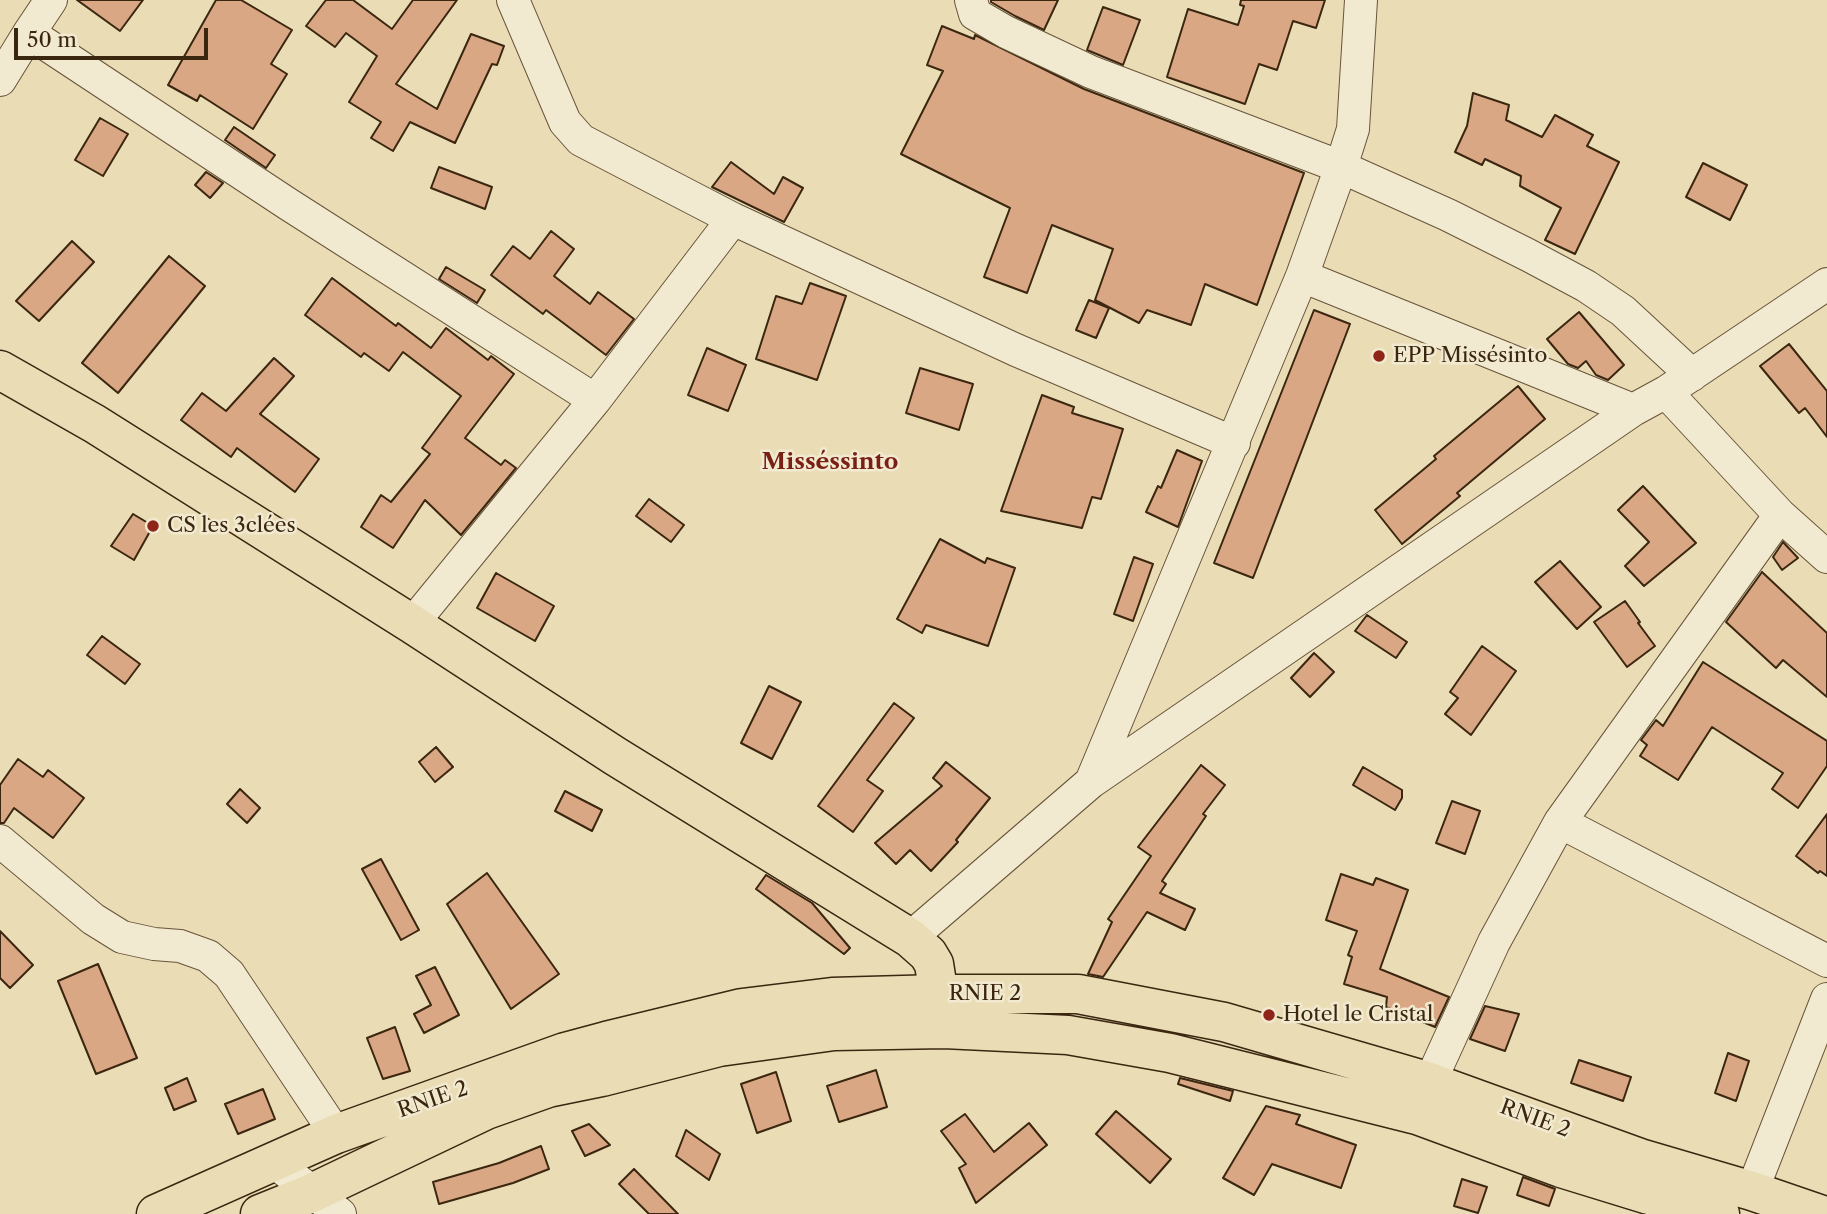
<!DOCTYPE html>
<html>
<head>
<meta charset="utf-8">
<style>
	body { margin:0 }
	#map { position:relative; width:1827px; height:1214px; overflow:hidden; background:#eaddb6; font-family:"Libre Caslon Text",serif }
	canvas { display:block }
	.scale { position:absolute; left:14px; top:28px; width:194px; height:32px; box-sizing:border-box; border:4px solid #3b260f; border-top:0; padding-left:9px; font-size:21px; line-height:24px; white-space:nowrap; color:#3b260f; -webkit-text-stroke:5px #f1e9d0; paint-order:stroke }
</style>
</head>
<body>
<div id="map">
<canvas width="1827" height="1214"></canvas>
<div class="scale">50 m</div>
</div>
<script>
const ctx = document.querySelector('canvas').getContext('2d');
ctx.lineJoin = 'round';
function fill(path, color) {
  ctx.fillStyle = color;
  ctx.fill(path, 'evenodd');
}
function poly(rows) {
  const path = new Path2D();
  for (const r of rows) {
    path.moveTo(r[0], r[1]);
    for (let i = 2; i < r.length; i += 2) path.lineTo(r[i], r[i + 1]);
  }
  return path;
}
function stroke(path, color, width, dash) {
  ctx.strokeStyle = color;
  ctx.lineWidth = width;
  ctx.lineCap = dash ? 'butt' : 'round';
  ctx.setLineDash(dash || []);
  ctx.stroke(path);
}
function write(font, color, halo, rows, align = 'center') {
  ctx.font = font + ' "Libre Caslon Text",serif';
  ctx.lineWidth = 5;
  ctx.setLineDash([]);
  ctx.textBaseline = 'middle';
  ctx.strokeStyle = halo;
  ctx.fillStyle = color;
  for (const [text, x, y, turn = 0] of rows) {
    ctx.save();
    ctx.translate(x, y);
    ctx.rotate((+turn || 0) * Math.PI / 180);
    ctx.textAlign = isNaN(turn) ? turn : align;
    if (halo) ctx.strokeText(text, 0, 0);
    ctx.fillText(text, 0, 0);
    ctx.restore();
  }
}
const building = poly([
	[77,0,143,0,120,31,77,0],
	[216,0,241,0,292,30,271,64,287,74,253,129,200,95,197,101,168,85,216,0],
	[326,0,353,0,392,29,413,0,457,0,396,84,437,109,471,34,504,46,497,65,492,64,455,143,410,122,393,151,371,138,381,122,349,102,377,56,346,33,335,47,306,26,326,0],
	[991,0,1058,0,1044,30,1015,16,991,2,991,0],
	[1241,0,1325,0,1316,28,1293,21,1277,70,1259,64,1245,104,1167,77,1188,9,1238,25,1244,6,1240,5,1241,0],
	[1103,7,1140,20,1123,65,1087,50,1103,7],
	[942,26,974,39,975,35,1084,89,1304,173,1257,305,1205,284,1191,325,1147,310,1139,323,1095,300,1113,249,1052,225,1027,293,984,277,1010,208,901,154,943,71,927,65,942,26],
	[1473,93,1509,105,1506,120,1542,137,1555,115,1593,135,1587,146,1619,162,1575,254,1545,240,1561,208,1520,186,1521,176,1485,159,1482,165,1455,152,1467,126,1473,93],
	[100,118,128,134,103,176,75,160,100,118],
	[234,127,275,155,266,168,225,140,234,127],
	[731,162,774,194,783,177,803,188,784,222,712,187,731,162],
	[1703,163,1747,185,1730,220,1686,197,1703,163],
	[439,167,492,187,485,209,431,188,439,167],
	[206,172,223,183,210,198,195,185,206,172],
	[551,231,574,249,554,276,590,304,598,292,634,319,606,355,546,310,543,314,491,275,513,246,530,259,551,231],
	[72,241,94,262,39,321,16,301,72,241],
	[169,256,205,286,118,393,82,363,169,256],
	[446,267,485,290,477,303,439,279,446,267],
	[332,278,396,326,398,323,431,348,446,328,488,360,491,356,514,374,465,438,501,465,505,460,516,468,461,535,425,500,393,548,361,527,381,495,391,502,430,454,422,448,461,396,403,352,389,371,364,353,361,357,305,315,332,278],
	[810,283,846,296,817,380,756,359,776,296,802,304,810,283],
	[1089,300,1109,308,1096,338,1076,330,1089,300],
	[1314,310,1350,324,1253,578,1214,563,1314,310],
	[1579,312,1624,365,1608,380,1596,375,1586,361,1578,368,1568,364,1547,339,1579,312],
	[1789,344,1827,391,1827,437,1805,408,1799,413,1760,366,1789,344],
	[707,348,746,365,728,411,688,395,707,348],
	[274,358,294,376,260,414,319,459,295,492,237,448,231,457,181,420,202,393,226,411,274,358],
	[920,368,973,384,959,430,906,413,920,368],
	[1518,386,1545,419,1457,493,1460,496,1402,544,1375,510,1436,459,1434,456,1518,386],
	[1042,395,1074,407,1072,413,1123,429,1101,499,1092,497,1082,528,1001,511,1042,395],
	[1177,450,1202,461,1178,527,1146,512,1158,486,1161,488,1177,450],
	[1643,486,1696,543,1644,586,1625,566,1649,542,1618,510,1643,486],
	[649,499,684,525,671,542,636,516,649,499],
	[133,514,153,526,134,560,111,546,133,514],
	[940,539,985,563,987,558,1015,568,988,646,926,625,922,633,897,619,940,539],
	[1783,542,1798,558,1782,570,1773,557,1783,542],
	[1134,557,1153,564,1133,621,1114,614,1134,557],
	[1560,561,1601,607,1577,629,1535,582,1560,561],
	[1762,572,1827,633,1827,697,1783,660,1776,668,1726,622,1762,572],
	[496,573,554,606,535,641,477,608,496,573],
	[1625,601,1640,622,1638,623,1655,646,1627,667,1594,622,1625,601],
	[1367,615,1407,642,1396,658,1355,631,1367,615],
	[102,636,140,664,125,684,87,655,102,636],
	[1482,646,1516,671,1471,735,1445,714,1458,698,1450,692,1482,646],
	[1314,653,1334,672,1310,697,1291,678,1314,653],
	[1703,662,1827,741,1827,766,1798,808,1772,789,1783,773,1712,727,1678,780,1640,756,1647,745,1641,740,1656,720,1663,726,1703,662],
	[769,686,801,702,772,759,741,743,769,686],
	[894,703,914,718,867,780,883,791,853,832,818,806,894,703],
	[436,747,453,767,435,782,419,762,436,747],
	[18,759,43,777,48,770,84,798,53,838,14,808,4,823,0,823,0,785,18,759],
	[946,762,990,798,956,840,958,842,931,871,910,850,896,864,875,843,942,786,933,778,946,762],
	[1201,765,1225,785,1203,814,1206,816,1162,881,1166,884,1160,893,1195,909,1185,930,1147,912,1103,977,1088,974,1112,922,1108,919,1151,856,1138,847,1201,765],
	[1363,767,1402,790,1402,798,1395,810,1353,785,1363,767],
	[240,789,260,808,247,823,227,804,240,789],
	[565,791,602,810,592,831,555,811,565,791],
	[1452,801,1480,811,1465,854,1436,843,1452,801],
	[1827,814,1827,876,1820,871,1818,873,1796,856,1827,814],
	[381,859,419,930,401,940,362,869,381,859],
	[487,873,559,974,511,1009,447,904,487,873],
	[1341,874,1373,885,1376,878,1408,890,1380,969,1449,997,1435,1027,1386,1007,1387,997,1344,984,1352,957,1348,955,1357,931,1326,920,1341,874],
	[766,875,812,903,850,948,844,954,756,889,766,875],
	[0,931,33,965,10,988,0,978,0,931],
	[98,964,137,1058,96,1074,58,981,98,964],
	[435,967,459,1015,424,1033,414,1014,431,1005,416,976,435,967],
	[1485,1006,1519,1014,1505,1051,1470,1039,1485,1006],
	[395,1027,410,1071,383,1079,367,1038,395,1027],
	[1728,1053,1749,1061,1736,1101,1715,1093,1728,1053],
	[1579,1060,1631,1077,1623,1101,1571,1083,1579,1060],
	[876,1070,887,1107,839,1122,827,1086,876,1070],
	[776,1072,791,1121,757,1133,741,1084,776,1072],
	[187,1078,196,1101,174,1110,165,1088,187,1078],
	[1180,1078,1233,1091,1230,1101,1178,1084,1180,1078],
	[263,1089,275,1119,238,1134,225,1104,263,1089],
	[1266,1106,1300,1115,1296,1124,1356,1145,1341,1188,1272,1164,1254,1195,1223,1178,1266,1106],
	[1116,1111,1171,1159,1150,1183,1096,1134,1116,1111],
	[965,1114,994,1152,1029,1123,1047,1145,976,1203,959,1168,966,1164,941,1131,965,1114],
	[589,1124,610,1145,585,1156,572,1131,589,1124],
	[686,1130,720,1154,709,1180,676,1156,686,1130],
	[541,1146,549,1169,513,1183,439,1204,433,1182,499,1163,541,1146],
	[634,1169,678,1214,649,1214,619,1184,634,1169],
	[1523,1177,1555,1189,1549,1206,1517,1195,1523,1177],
	[1462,1179,1487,1187,1478,1213,1454,1206,1462,1179]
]);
fill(building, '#d9a784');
stroke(building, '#3b260f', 2);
const minor = poly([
	[513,0,565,122,581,140,733,219],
	[971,0,975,14,1006,32,1091,72,1341,167,1448,215,1528,255,1586,286,1623,311,1692,375],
	[29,33,51,0],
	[0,80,29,33,288,204,595,400],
	[1302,276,1633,410],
	[1780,515,1827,557],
	[412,624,595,400,733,219,1016,350,1234,443],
	[1091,782,1633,410,1666,392,1827,284],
	[1560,822,1827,961],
	[0,841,93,919,122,937,154,944,180,946,208,956,229,974,336,1134],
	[910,938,1091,782,1302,276,1341,167,1353,129,1361,0],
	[1430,1082,1494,942,1560,822,1780,515,1666,392],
	[273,1161,340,1214],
	[1752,1191,1827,999]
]);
const major = poly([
	[0,370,95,424,412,624,615,756,910,938,928,954,934,964,944,1027]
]);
const highway = poly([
	[156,1214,336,1134,565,1052,606,1041,742,1008,832,997,939,994,1078,994,1224,1022,1430,1082,1643,1159,1752,1191,1819,1214],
	[260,1214,312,1193,486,1110,548,1088,602,1077,719,1047,834,1031,944,1029,1068,1035,1170,1053,1417,1115,1561,1168,1649,1195,1720,1214]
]);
stroke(minor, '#675439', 34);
stroke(major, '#3b260f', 41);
stroke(highway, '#3b260f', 41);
stroke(minor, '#f1e9d0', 32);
stroke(major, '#eaddb6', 38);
stroke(highway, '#eaddb6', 38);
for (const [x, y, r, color] of [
	[1379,356,7,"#8f2418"],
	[153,526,7,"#8f2418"],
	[1269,1015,7,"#8f2418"]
]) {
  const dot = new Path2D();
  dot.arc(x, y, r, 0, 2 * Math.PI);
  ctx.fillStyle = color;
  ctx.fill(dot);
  stroke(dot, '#f1e9d0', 2.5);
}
write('21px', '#3b260f', '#f1e9d0', [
	["EPP Missésinto",1393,356],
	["CS les 3clées",167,526],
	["Hotel le Cristal",1283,1015]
], 'left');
write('21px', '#3b260f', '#f1e9d0', [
	["RNIE 2",985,994],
	["RNIE 2",433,1100,-19],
	["RNIE 2",1535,1119,20]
]);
write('bold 23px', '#7a1f14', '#f1e9d0', [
	["Misséssinto",830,462]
]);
</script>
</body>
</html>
